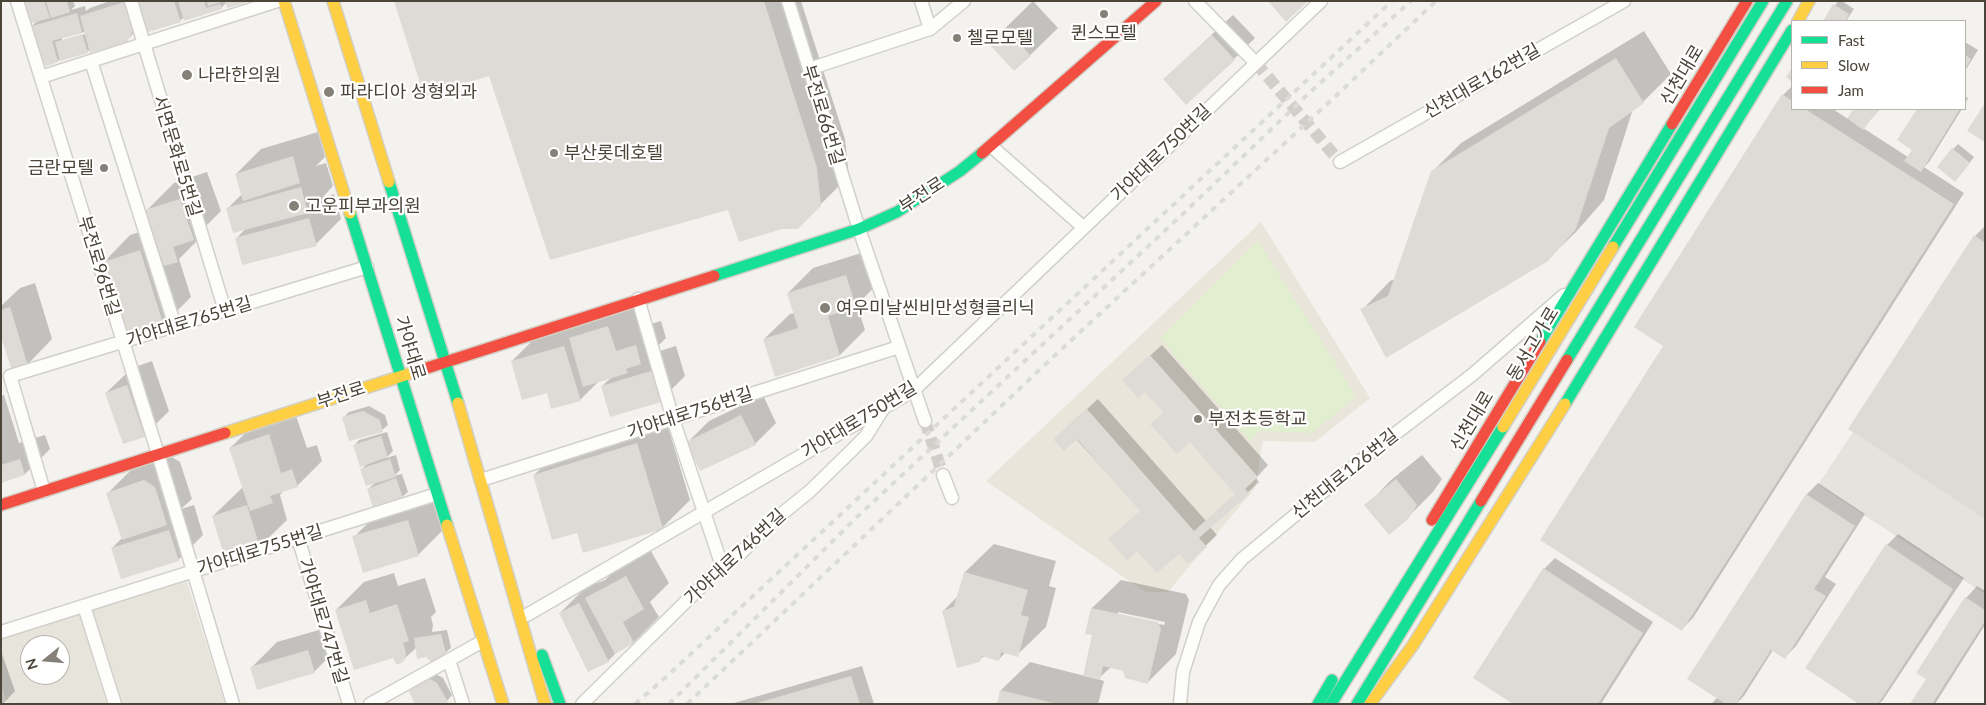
<!DOCTYPE html>
<html>
<head>
<meta charset="utf-8">
<style>
	body { margin:0 }
	#map { position:relative; width:1986px; height:705px; overflow:hidden; background:#f4f2ee; font-family:Lato,sans-serif }
	canvas { display:block }
	.frame { position:absolute; inset:0; border:2px solid #4b4439; pointer-events:none }
	.legend { position:absolute; left:1791px; top:20px; width:175px; height:90px; box-sizing:border-box; background:#fff; border:1px solid #b7b4b0; margin:0; padding:6px 9px; list-style:none; font-size:15px; color:#4b4439 }
	.legend li { display:flex; align-items:center; gap:10px; height:25px }
	.legend b { width:25px; border:1px solid #b7b4b0 }
	.north { position:absolute; left:20px; top:635px; width:50px; height:50px; box-sizing:border-box; background:#fff; border:1px solid #b7b4b0; border-radius:50%; rotate:253deg; font-size:14px; font-weight:700; line-height:20px; text-align:center; color:#4b4439 }
	.north::after { content:''; display:block; margin:auto; width:18px; height:22px; background:#868178; clip-path:polygon(50% 0,100% 100%,50% 72%,0 100%) }
</style>
</head>
<body>
<div id="map">
<canvas width="1986" height="705"></canvas>
<div class="frame"></div>
<ul class="legend">
<li><b style="height:6px;background:#16e098"></b>Fast</li>
<li><b style="height:6px;background:#ffcf43"></b>Slow</li>
<li><b style="height:6px;background:#f24e42"></b>Jam</li>
</ul>
<div class="north">N</div>
</div>
<script>
const ctx = document.querySelector('canvas').getContext('2d');
ctx.lineJoin = 'round';
function fill(path, color) {
  ctx.fillStyle = color;
  ctx.fill(path, 'evenodd');
}
function poly(rows) {
  const path = new Path2D();
  for (const r of rows) {
    path.moveTo(r[0], r[1]);
    for (let i = 2; i < r.length; i += 2) path.lineTo(r[i], r[i + 1]);
  }
  return path;
}
function stroke(path, color, width, dash) {
  ctx.strokeStyle = color;
  ctx.lineWidth = width;
  ctx.lineCap = dash ? 'butt' : 'round';
  ctx.setLineDash(dash || []);
  ctx.stroke(path);
}
function write(font, color, halo, rows, align = 'center') {
  ctx.font = font + ' Lato,"Noto Sans KR",sans-serif';
  ctx.lineWidth = 4.5;
  ctx.setLineDash([]);
  ctx.textBaseline = 'middle';
  ctx.strokeStyle = halo;
  ctx.fillStyle = color;
  for (const [text, x, y, turn = 0] of rows) {
    ctx.save();
    ctx.translate(x, y);
    ctx.rotate((+turn || 0) * Math.PI / 180);
    ctx.textAlign = isNaN(turn) ? turn : align;
    if (halo) ctx.strokeText(text, 0, 0);
    ctx.fillText(text, 0, 0);
    ctx.restore();
  }
}
fill(poly([
	[186,579,225,704,123,704,92,609],
	[79,614,107,704,7,704,1,685,1,639],
	[30,645,60,645,60,675,30,675]
]), '#e7e4dc');
fill(poly([
	[1853,432,1985,518,1985,594,1818,485]
]), '#e6e2de');
fill(poly([
	[1261,222,1370,398,1315,442,1263,441,1255,488,1168,592,1145,592,986,481]
]), '#eae5da');
fill(poly([
	[1258,241,1356,396,1312,433,1260,431,1250,441,1160,338]
]), '#e1eecf');
fill(poly([
	[23,1,73,1,75,6,71,10,85,6,86,11,90,8,110,1,245,1,227,2,221,8,184,17,180,21,135,32,126,41,91,49,87,52,61,58,58,61,30,28,37,21],
	[88,31,89,33,62,41,62,38],
	[396,1,801,1,845,139,849,176,797,228,729,208,490,75],
	[1033,1,1058,28,1015,70,990,43],
	[1838,1,1842,1,1854,9,1846,21,1824,21],
	[1233,15,1255,38,1234,59,1164,79],
	[1644,31,1671,74,1643,102,1633,109,1604,200,1576,232,1547,260,1362,310,1390,281,1395,279,1432,172,1461,143],
	[1965,42,1978,50,1965,71],
	[1792,86,1792,109,1833,109,1848,119,1856,109,1880,109,1863,128,1908,157,1914,149,1899,140,1919,109,1962,109,1929,162,1924,167,1964,193,1693,618,1682,629,1665,346,1783,95],
	[1965,96,1968,98,1965,104],
	[318,132,325,157,316,166,326,163,333,186,322,198,334,194,341,219,316,244,236,239,246,228,228,208,242,194,236,174,261,149],
	[1958,144,1974,157,1960,175,1953,149],
	[207,172,221,211,203,229,205,233,179,259,191,297,164,324,103,263,130,235,152,228,146,211,174,183],
	[1985,226,1985,517,1975,236],
	[871,250,880,281,857,305,865,330,840,355,776,375,764,339,790,314,794,313,788,293,813,268],
	[35,283,52,339,27,365,1,333,1,306,20,288],
	[633,301,641,327,661,321,666,338,650,354,676,346,685,376,660,401,602,386,612,377,599,381,580,400,547,392,512,361,533,340],
	[1162,345,1268,465,1256,478,1259,482,1210,527,1217,535,1188,562,1066,428,1098,399,1206,521,1237,493,1190,441,1152,424,1165,412,1135,369],
	[152,361,169,411,144,436,106,393,132,368],
	[4,395,19,443,45,435,50,449,25,474,1,482,1,396],
	[763,395,776,423,755,444,688,442,709,421],
	[369,406,385,415,388,425,382,430,344,417,349,412],
	[294,410,307,448,317,445,322,461,297,486,284,490,280,495,287,520,259,547,213,516,243,487,230,448,256,423],
	[665,417,690,500,662,528,577,531,534,475,562,448],
	[387,432,393,451,386,458,396,455,400,470,394,476,402,474,408,492,402,497,368,489,376,482,362,469,368,462,354,446,359,440],
	[1422,455,1442,479,1433,492,1407,518,1366,506,1391,480],
	[170,456,180,462,192,499,181,509,194,505,203,535,178,560,112,548,122,538,108,493,133,468],
	[1818,483,1865,514,1825,577,1836,584,1796,646,1785,657,1773,650,1744,696,1736,704,1711,704,1718,697,1689,678,1807,494],
	[433,495,443,530,418,555,354,537,379,512],
	[1898,534,1964,578,1883,700,1879,704,1861,704,1887,545],
	[994,544,1056,561,1049,586,1056,588,1046,627,1017,655,1006,652,999,659,985,655,979,661,943,611,959,595,965,572],
	[651,551,669,583,650,602,659,617,634,642,619,650,608,661,589,670,560,613,585,588,605,580,611,574],
	[1555,558,1653,622,1601,704,1515,704,1544,569],
	[394,573,398,586,425,578,436,612,431,617,433,625,432,632,447,630,451,648,445,653,417,647,404,659,393,657,336,610,364,582],
	[1121,580,1186,594,1189,600,1176,654,1148,682,1124,670,1111,667,1098,679,1104,681,1098,704,998,704,1001,690,1030,662,1085,676,1094,634,1092,608],
	[1118,612,1165,622,1164,625,1118,615],
	[1977,586,1985,591,1985,625,1935,704,1912,704,1928,679,1918,673,1966,598],
	[333,626,339,647,314,672,252,667,277,642],
	[1,651,15,691,3,704,1,704],
	[862,666,874,704,733,704,734,703],
	[434,673,443,678,452,695,447,701,410,691]
]), '#0003');
fill(poly([
	[22,1,44,1,50,18,29,24],
	[46,1,67,1,70,12,51,18],
	[135,1,174,1,181,22,145,33],
	[178,1,204,1,206,8,220,4,222,9,184,21],
	[207,1,221,1,221,2,208,6],
	[225,1,248,1,248,2,227,8],
	[394,1,764,1,817,168,821,206,798,229,782,229,739,242,728,210,550,260,489,76,424,96],
	[1268,1,1308,1,1286,22],
	[124,2,133,31,127,42,90,53,80,16],
	[1833,4,1849,14,1845,21,1823,21],
	[77,13,82,32,52,41,58,62,47,66,39,61,29,27],
	[1005,27,1031,56,1014,71,988,43],
	[82,34,88,53,60,61,55,42],
	[1212,35,1235,60,1186,105,1163,79],
	[1965,55,1971,59,1965,69],
	[1616,58,1644,103,1609,128,1576,229,1548,261,1386,358,1360,309,1388,296,1431,171],
	[1792,68,1792,82,1786,77],
	[1782,94,1792,101,1792,109,1805,109,1954,204,1682,631,1540,540,1663,346,1634,327],
	[1985,103,1985,142,1967,131],
	[1854,109,1879,109,1863,130,1847,118],
	[1917,109,1960,109,1921,172,1904,161,1912,150,1897,140],
	[1952,148,1970,163,1955,182,1937,167],
	[293,156,300,183,243,201,235,174],
	[301,187,308,213,233,233,226,208],
	[180,199,194,240,173,247,178,262,164,266,145,210],
	[309,218,317,246,242,265,235,238],
	[1974,235,1985,243,1985,519,1848,429],
	[140,250,164,326,134,335,122,327,101,263],
	[846,275,856,307,828,316,840,356,775,377,763,339,798,328,787,293],
	[10,307,28,366,12,371,1,337,1,310],
	[608,326,616,351,636,345,641,364,626,369,628,373,583,387,569,338],
	[564,346,581,401,551,409,547,393,522,400,511,361],
	[1150,355,1258,477,1245,489,1249,494,1199,538,1207,547,1188,564,1179,554,1157,573,1137,551,1127,560,1108,539,1140,511,1077,439,1064,451,1053,439,1087,409,1194,531,1235,494,1190,442,1177,454,1150,424,1164,413,1145,392,1138,398,1122,380],
	[651,371,661,402,610,417,601,386],
	[127,385,145,437,123,444,105,393],
	[363,411,380,420,383,432,349,441,342,417],
	[741,415,756,445,700,471,686,442],
	[269,434,281,473,292,469,298,487,270,496,273,503,250,511,229,448],
	[381,436,388,457,360,467,353,445],
	[637,443,663,529,583,553,577,533,552,540,533,475],
	[20,459,25,475,1,483,1,465],
	[390,459,396,477,366,486,360,469],
	[396,478,403,498,373,508,367,489],
	[1396,479,1417,505,1408,519,1389,535,1364,505],
	[144,480,155,487,167,525,122,540,106,493],
	[1806,494,1855,526,1814,589,1826,596,1785,659,1771,650,1736,704,1726,704,1687,679],
	[247,505,260,548,225,559,212,516],
	[408,520,419,556,363,573,352,536],
	[169,530,179,561,121,579,111,548],
	[1886,544,1953,589,1878,704,1859,704,1805,668],
	[1543,568,1643,633,1598,704,1513,704,1473,678],
	[964,572,1028,590,1021,615,1029,617,1018,657,1001,652,999,661,982,656,980,662,957,668,942,611,954,607],
	[626,576,644,609,623,622,634,643,615,654,585,598],
	[1965,597,1985,610,1985,621,1932,704,1910,704,1926,679,1916,673],
	[366,600,370,613,397,604,409,641,403,643,406,653,405,660,400,664,396,664,393,658,354,670,335,610],
	[579,603,609,662,588,672,559,613],
	[1091,608,1158,622,1161,629,1148,684,1125,678,1123,671,1103,666,1100,680,1083,676,1092,635,1085,634],
	[441,634,446,654,434,665,426,657,417,659,414,638],
	[308,650,315,673,257,690,250,667],
	[851,676,860,704,757,704,757,703],
	[428,678,437,683,448,702,444,704,415,704,408,690],
	[1000,690,1053,703,1053,704,997,704]
]), '#dedbd6');
stroke(poly([
	[1256,63,1340,162],
	[925,421,943,475]
]), '#d2cfca', 12, [12, 6]);
const street = poly([
	[17,1,158,454,233,704],
	[131,1,225,311],
	[788,1,859,229,925,421],
	[921,1,930,29],
	[1195,1,1256,63],
	[91,61,175,326],
	[809,69,930,29,964,1],
	[41,77,277,1],
	[991,146,1083,227],
	[1340,162,1624,1],
	[638,299,673,419,722,566],
	[943,475,952,498],
	[481,480,899,347],
	[44,491,10,376,367,267],
	[298,538,349,704],
	[84,606,115,704],
	[527,615,914,390,1321,1],
	[1,632,437,494],
	[449,660,463,704],
	[370,704,483,641],
	[582,704,722,566,741,553,767,526,810,491,851,451,866,436,883,409],
	[1180,704,1183,672,1199,622,1219,585,1242,559,1370,453,1472,375,1564,295]
]);
const fast = poly([
	[389,182,458,403],
	[350,213,447,525],
	[1613,247,1763,1],
	[714,276,859,229,897,212,960,171,982,153],
	[1540,342,1672,124],
	[1567,360,1787,1],
	[1565,404,1792,30],
	[542,655,560,704],
	[1318,704,1332,680],
	[1331,704,1503,427],
	[1357,704,1481,501]
]);
const slow = poly([
	[284,1,350,213],
	[333,1,389,182],
	[1798,21,1809,1],
	[458,403,545,704],
	[1503,427,1613,247],
	[225,433,427,368],
	[447,525,503,704],
	[1370,704,1413,645,1565,404]
]);
const jam = poly([
	[1672,124,1747,1],
	[982,153,1156,1],
	[427,368,714,276],
	[1481,501,1567,360],
	[1,505,225,433],
	[1432,520,1540,342]
]);
stroke(street, '#d2d0cb', 15);
stroke(fast, '#d3cfc5', 14);
stroke(slow, '#d3cfc5', 14);
stroke(jam, '#d3cfc5', 14);
stroke(street, '#fdfdfc', 12);
stroke(fast, '#16e098', 11);
stroke(slow, '#ffcf43', 11);
stroke(jam, '#f24e42', 11);
stroke(poly([
	[635,704,666,677,1392,1],
	[669,704,857,517,1185,212,1306,96,1411,1],
	[687,704,1052,358,1339,93,1436,1]
]), '#dbdbda', 4, [6, 6]);
for (const [x, y, r, color] of [
	[1104,14,5,"#868178"],
	[957,38,5,"#868178"],
	[187,75,6,"#868178"],
	[329,92,6,"#868178"],
	[554,153,5,"#868178"],
	[104,168,5,"#868178"],
	[294,206,6,"#868178"],
	[825,308,6,"#868178"],
	[1198,419,5,"#868178"]
]) {
  const dot = new Path2D();
  dot.arc(x, y, r, 0, 2 * Math.PI);
  ctx.fillStyle = color;
  ctx.fill(dot);
  stroke(dot, '#fff', 2);
}
write('18px', '#4b4439', '#fff', [
	["퀸스모텔",1104,33,"center"],
	["첼로모텔",967,38],
	["나라한의원",198,75],
	["파라디아 성형외과",340,92],
	["부산롯데호텔",564,153],
	["금란모텔",94,168,"right"],
	["고운피부과의원",305,206],
	["여우미날씬비만성형클리닉",836,308],
	["부전초등학교",1208,419]
], 'left');
write('18px', '#4b4439', '#fff', [
	["신천대로",1682,75,-59],
	["신천대로162번길",1482,81,-30],
	["부전로66번길",823,115,73],
	["가야대로750번길",1161,153,-44],
	["서면문화로5번길",177,156,73],
	["부전로",922,195,-33],
	["부전로96번길",99,266,73],
	["가야대로765번길",189,322,-17],
	["동서고가로",1533,344,-59],
	["가야대로",410,348,73],
	["부전로",341,395,-18],
	["가야대로756번길",690,413,-18],
	["가야대로750번길",859,420,-31],
	["신천대로",1472,421,-59],
	["신천대로126번길",1345,474,-39],
	["가야대로755번길",260,550,-17],
	["가야대로746번길",735,557,-43],
	["가야대로747번길",323,621,73]
]);
</script>
</body>
</html>
